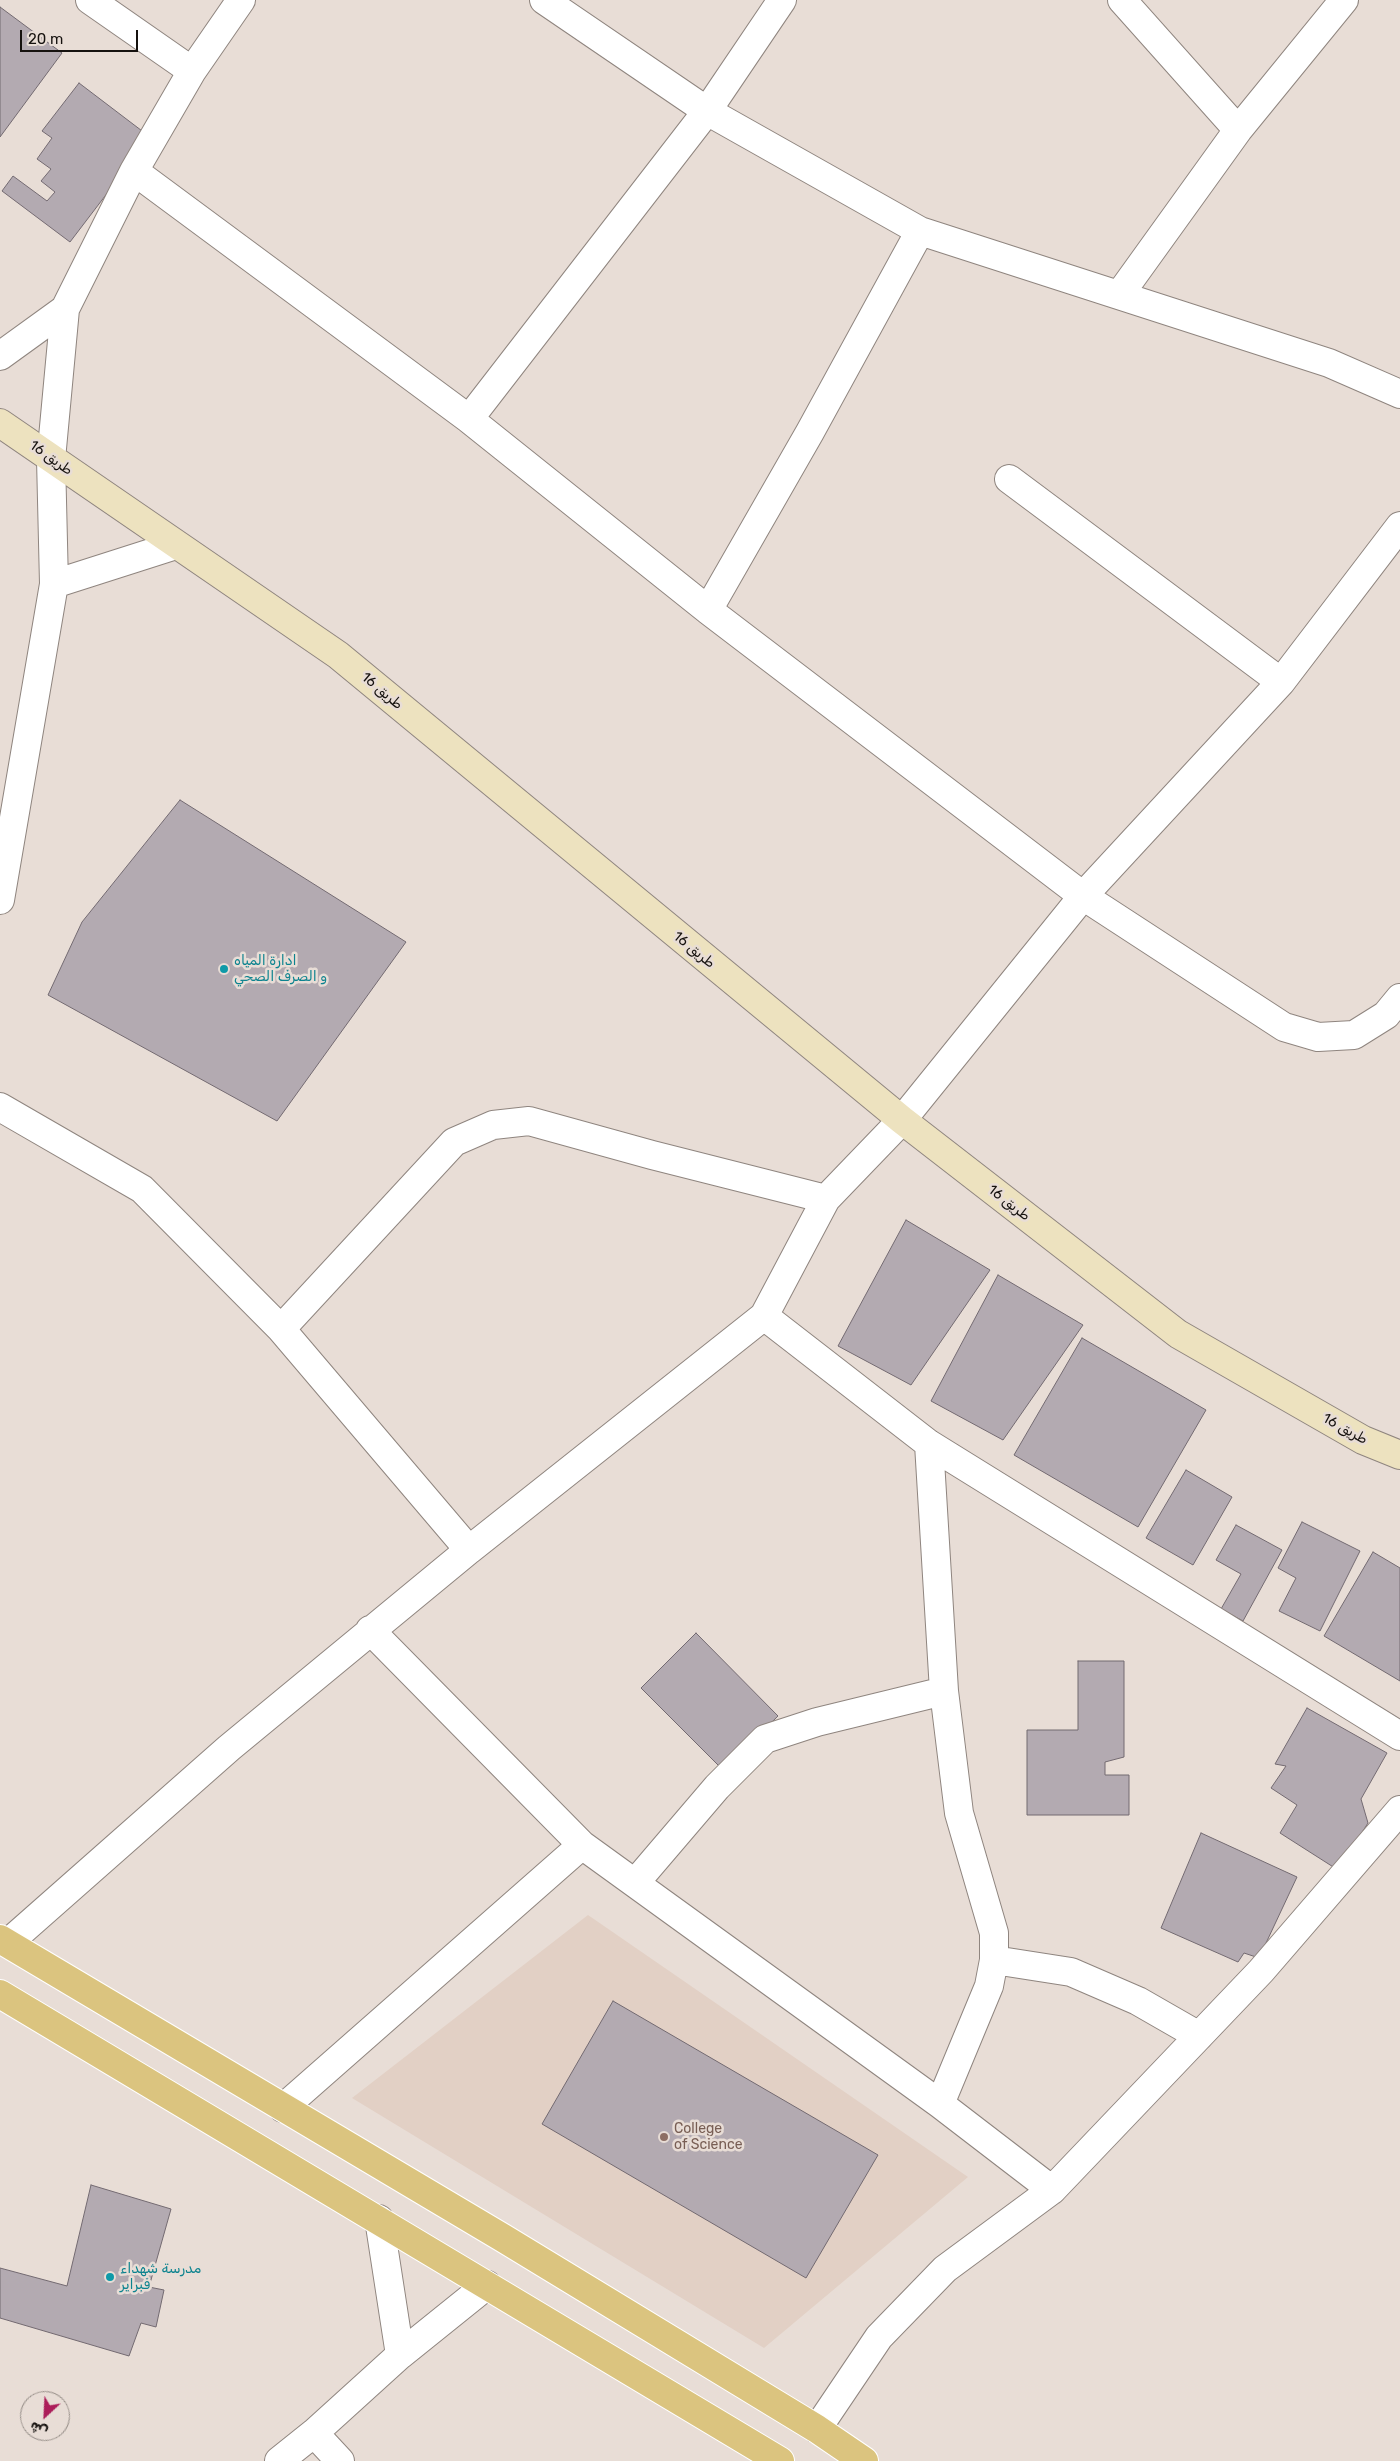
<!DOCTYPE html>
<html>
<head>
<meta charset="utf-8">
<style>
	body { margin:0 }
	#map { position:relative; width:1400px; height:2461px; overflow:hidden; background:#e8ddd6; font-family:Rubik,Vazirmatn,sans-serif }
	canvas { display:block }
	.north { position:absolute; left:20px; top:2391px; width:50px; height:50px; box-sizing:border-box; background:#e8ddd6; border:1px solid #948c86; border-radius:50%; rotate:205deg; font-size:14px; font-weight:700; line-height:20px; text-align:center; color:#16120f }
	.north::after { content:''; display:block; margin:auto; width:18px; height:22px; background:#ac1e5a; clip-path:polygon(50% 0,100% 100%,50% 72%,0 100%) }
	.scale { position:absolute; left:20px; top:30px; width:118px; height:22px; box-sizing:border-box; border:2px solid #16120f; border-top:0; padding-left:6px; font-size:15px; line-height:18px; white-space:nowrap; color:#16120f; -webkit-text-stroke:4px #e8ddd6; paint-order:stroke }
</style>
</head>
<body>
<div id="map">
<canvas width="1400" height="2461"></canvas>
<div class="north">ش</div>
<div class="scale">20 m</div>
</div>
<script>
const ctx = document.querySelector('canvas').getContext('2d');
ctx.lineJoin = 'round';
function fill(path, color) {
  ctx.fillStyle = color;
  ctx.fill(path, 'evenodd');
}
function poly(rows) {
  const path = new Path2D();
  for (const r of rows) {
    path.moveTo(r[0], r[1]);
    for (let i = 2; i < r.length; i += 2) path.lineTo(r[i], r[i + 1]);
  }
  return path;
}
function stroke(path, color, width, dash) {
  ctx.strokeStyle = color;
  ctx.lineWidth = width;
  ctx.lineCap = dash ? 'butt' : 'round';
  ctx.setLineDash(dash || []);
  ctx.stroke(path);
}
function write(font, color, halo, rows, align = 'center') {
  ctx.font = font + ' Rubik,Vazirmatn,sans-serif';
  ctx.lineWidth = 5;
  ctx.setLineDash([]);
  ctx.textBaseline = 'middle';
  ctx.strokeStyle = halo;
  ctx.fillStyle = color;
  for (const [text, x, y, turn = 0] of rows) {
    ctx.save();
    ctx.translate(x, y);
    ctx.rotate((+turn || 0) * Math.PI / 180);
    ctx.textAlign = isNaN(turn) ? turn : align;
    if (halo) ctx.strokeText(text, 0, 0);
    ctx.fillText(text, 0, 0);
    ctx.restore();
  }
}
fill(poly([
	[588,1915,968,2177,764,2348,352,2098]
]), '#e2d0c5');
const building = poly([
	[0,7,62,53,0,137,0,7],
	[79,83,150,137,70,242,2,191,13,176,47,201,55,192,41,181,51,169,37,159,52,138,42,131,79,83],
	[180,800,406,942,277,1121,48,995,82,922,180,800],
	[906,1220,990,1270,911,1385,838,1346,906,1220],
	[998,1275,1083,1325,1003,1440,931,1401,998,1275],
	[1082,1338,1206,1410,1138,1527,1014,1455,1082,1338],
	[1186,1470,1232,1497,1193,1565,1146,1538,1186,1470],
	[1302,1522,1360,1551,1320,1631,1279,1611,1296,1578,1278,1568,1302,1522],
	[1236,1525,1282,1550,1243,1621,1221,1609,1241,1574,1216,1560,1236,1525],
	[1373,1552,1400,1568,1400,1681,1324,1636,1373,1552],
	[696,1633,778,1716,723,1770,641,1688,696,1633],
	[1078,1661,1124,1661,1124,1757,1105,1762,1105,1775,1129,1775,1129,1815,1027,1815,1027,1730,1078,1730,1078,1661],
	[1307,1708,1387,1753,1361,1799,1368,1823,1338,1870,1280,1833,1297,1805,1271,1788,1286,1766,1275,1764,1307,1708],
	[1201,1833,1297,1877,1259,1958,1244,1953,1238,1962,1161,1928,1201,1833],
	[613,2001,878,2155,806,2278,542,2124,613,2001],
	[91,2185,171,2209,149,2287,164,2290,156,2327,141,2323,129,2356,0,2318,0,2268,67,2286,91,2185]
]);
fill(building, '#b3aab1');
stroke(building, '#736a71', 1);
const street = poly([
	[90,0,192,71],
	[544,0,707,111,920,231,1329,363,1400,394],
	[1122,0,1238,130],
	[134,171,469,419,708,610,1083,896,1284,1027,1318,1037,1354,1035,1386,1015,1400,998],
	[1120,294,1238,130,1344,0],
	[0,356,65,309],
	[469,419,707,111,782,0],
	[1009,479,1281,682],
	[54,584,176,545],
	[708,610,810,432,920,231],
	[0,900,54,584,51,459,65,309,134,171,192,71,241,0],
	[0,1107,142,1189,281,1329,469,1550,229,1748,8,1943],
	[764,1316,929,1444,1400,1736],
	[281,1329,454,1142,493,1125,529,1121,652,1155,826,1199],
	[929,1444,944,1691,959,1813,994,1933,994,1960,989,1986,940,2104],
	[469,1550,764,1316,826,1199,902,1120,1083,896,1281,682,1400,526],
	[370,1630,582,1845,940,2104,1052,2190],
	[635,1883,717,1787,765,1739,817,1722,944,1691],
	[994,1960,1071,1972,1138,2001,1199,2036],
	[283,2108,582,1845],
	[379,2219,400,2355],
	[817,2429,879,2337,945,2269,1052,2190,1261,1971,1400,1810],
	[314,2433,340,2461],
	[279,2461,314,2433,400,2355,487,2285]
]);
const secondary = poly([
	[0,423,338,655,902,1120,1178,1334,1363,1440,1400,1455]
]);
const primary = poly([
	[0,1939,503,2238,817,2429,864,2461],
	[0,1994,780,2461]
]);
stroke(street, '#8f857f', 30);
stroke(secondary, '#8f857f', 30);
stroke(primary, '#fff', 30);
stroke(street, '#fff', 28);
stroke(secondary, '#ede2bf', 28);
stroke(primary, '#dbc47f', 28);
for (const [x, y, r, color] of [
	[224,969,5,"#0f9aa8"],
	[664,2137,5,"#8d6e63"],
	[110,2277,5,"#0f9aa8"]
]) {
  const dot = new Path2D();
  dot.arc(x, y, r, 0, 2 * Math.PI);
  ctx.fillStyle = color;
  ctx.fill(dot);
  stroke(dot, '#e8ddd6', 2);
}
write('14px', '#16120f', '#e8ddd6', [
	["طريق 16",51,458,35],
	["طريق 16",382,691,40],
	["طريق 16",694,950,39],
	["طريق 16",1009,1203,38],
	["طريق 16",1345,1429,29]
]);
write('14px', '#0d838f', '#e8ddd6', [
	["ادارة المياه",234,961],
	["و الصرف الصحي",234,977],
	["مدرسة شهداء",120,2269],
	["فبراير",120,2285]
], 'left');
write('14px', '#785e54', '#e8ddd6', [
	["College",674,2129],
	["of Science",674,2145]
], 'left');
</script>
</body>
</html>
